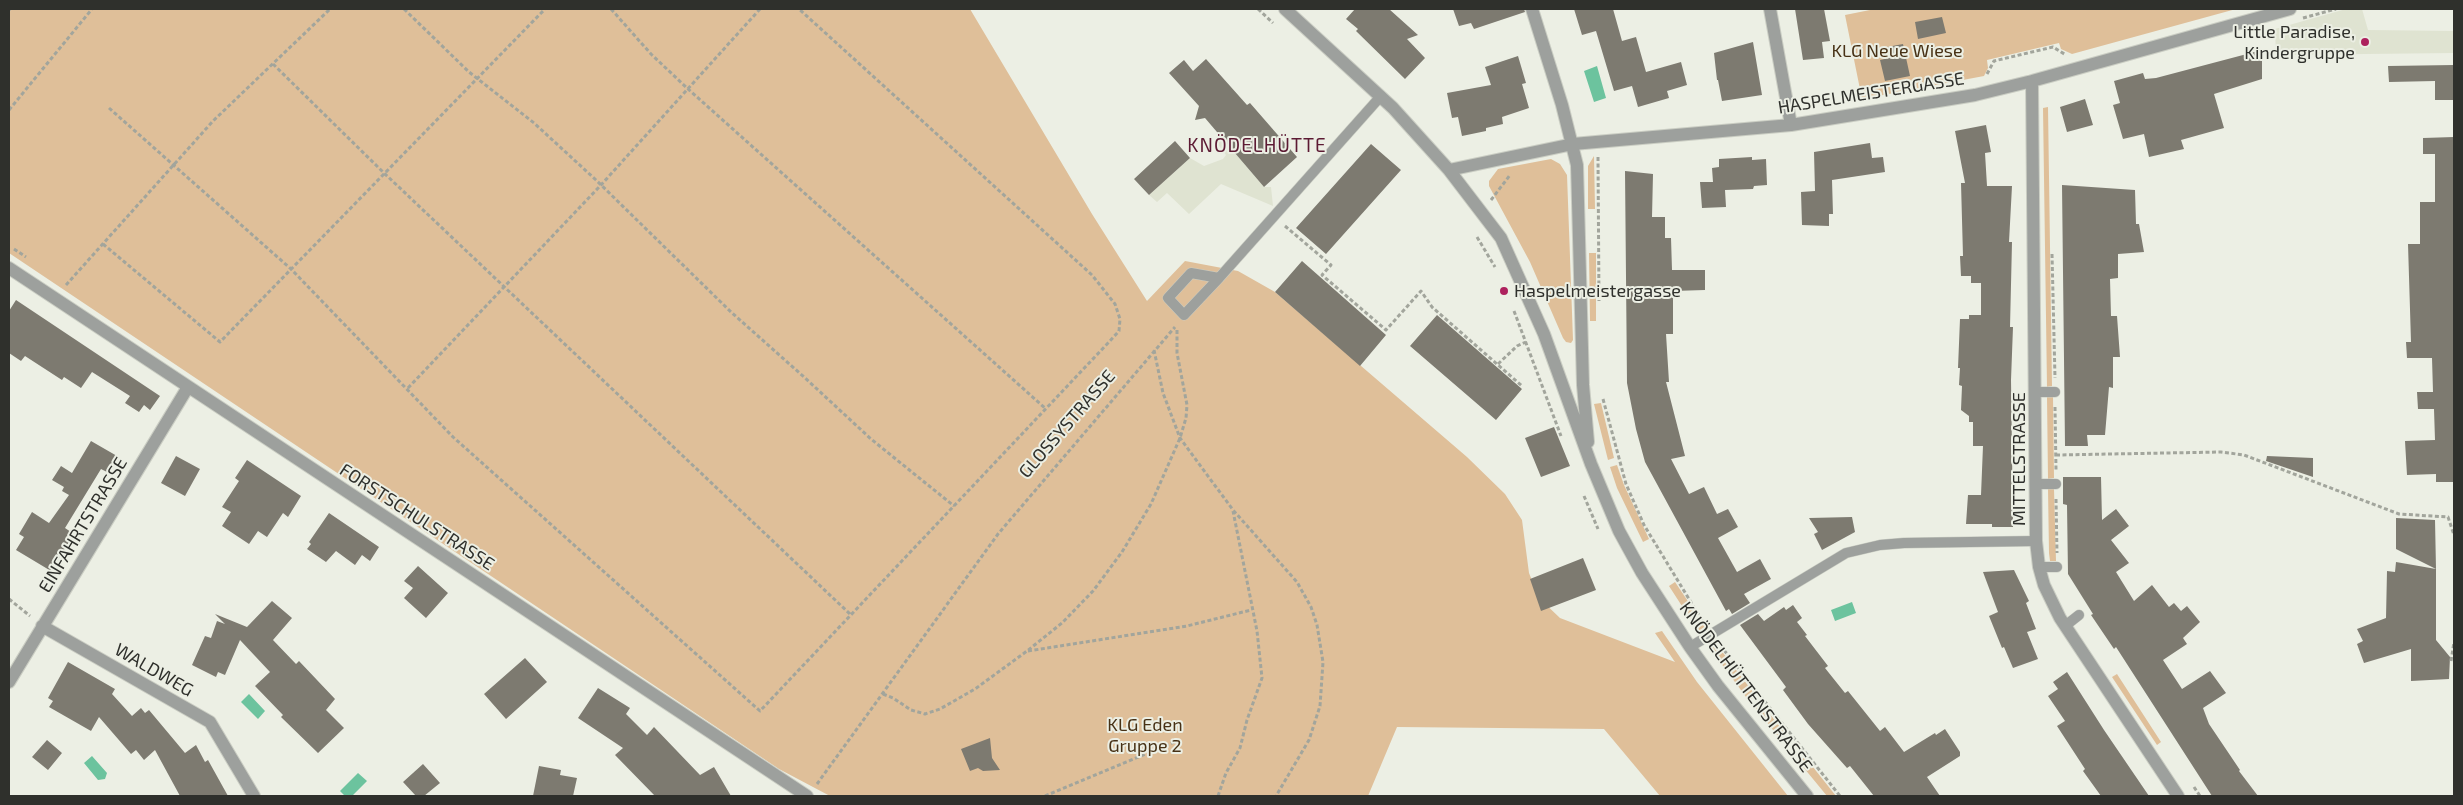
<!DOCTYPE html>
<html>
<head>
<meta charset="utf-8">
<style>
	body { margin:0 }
	#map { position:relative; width:2463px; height:805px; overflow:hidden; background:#ecefe4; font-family:"Exo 2",sans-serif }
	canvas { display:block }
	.frame { position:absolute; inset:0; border:10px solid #2f302c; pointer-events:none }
</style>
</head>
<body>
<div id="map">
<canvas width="2463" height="805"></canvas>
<div class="frame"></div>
</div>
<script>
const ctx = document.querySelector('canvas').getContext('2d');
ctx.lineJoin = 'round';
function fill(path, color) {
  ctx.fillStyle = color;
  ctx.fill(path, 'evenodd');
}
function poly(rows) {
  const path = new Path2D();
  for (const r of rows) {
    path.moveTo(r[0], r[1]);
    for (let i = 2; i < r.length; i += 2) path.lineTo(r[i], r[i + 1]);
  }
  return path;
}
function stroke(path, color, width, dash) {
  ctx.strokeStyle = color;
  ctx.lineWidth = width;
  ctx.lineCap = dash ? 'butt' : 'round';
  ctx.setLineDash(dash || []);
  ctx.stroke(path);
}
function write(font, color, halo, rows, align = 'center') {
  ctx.font = font + ' "Exo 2",sans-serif';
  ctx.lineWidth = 4;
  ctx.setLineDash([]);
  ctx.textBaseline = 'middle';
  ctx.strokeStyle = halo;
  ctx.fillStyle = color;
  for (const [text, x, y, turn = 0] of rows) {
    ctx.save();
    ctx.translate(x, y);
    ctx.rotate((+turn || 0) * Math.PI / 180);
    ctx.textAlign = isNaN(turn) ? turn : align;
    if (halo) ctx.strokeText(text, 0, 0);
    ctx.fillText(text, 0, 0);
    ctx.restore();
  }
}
fill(poly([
	[2346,9,2362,9,2368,30,2454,31,2454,53,2276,55,2275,29],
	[1223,139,1264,187,1271,187,1273,206,1221,184,1189,214,1167,193,1157,202,1149,195,1190,158,1204,166,1223,159,1226,155,1217,143]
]), '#dfe3d1');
fill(poly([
	[9,9,970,9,1092,214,1147,301,1185,261,1238,271,1275,292,1467,457,1505,494,1522,520,1529,573,1539,598,1560,618,1675,662,1655,633,1662,631,1697,682,1788,796,1660,796,1604,729,1397,727,1368,796,830,796,779,769,9,253],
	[1875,9,2236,9,2072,54,2061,49,2059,43,1987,60,1988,68,1984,76,1862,99,1845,15],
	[2048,107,2052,386,2047,387,2043,108],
	[1594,156,1595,209,1588,209,1588,166],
	[1551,159,1560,164,1567,175,1573,340,1571,343,1566,342,1563,338,1530,262,1489,186,1489,181,1498,169],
	[1589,253,1596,253,1596,321,1590,321],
	[2047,397,2053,397,2054,478,2048,479],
	[1601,403,1614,458,1608,460,1594,404],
	[1617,465,1624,485,1649,539,1643,542,1617,488,1610,467],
	[2048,489,2054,489,2056,561,2050,561,2049,553],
	[1675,582,1708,631,1704,634,1698,631,1669,586],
	[1714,641,1756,696,1749,701,1712,651,1712,644],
	[2117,674,2161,742,2157,745,2112,677],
	[1761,703,1786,734,1780,739,1755,707],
	[1805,757,1836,796,1827,796,1799,762]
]), '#dfbf99');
fill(poly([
	[1597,66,1606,98,1594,102,1584,71],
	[1852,602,1856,613,1835,621,1831,610],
	[249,694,265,711,258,719,241,702],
	[92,756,107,773,105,779,98,780,84,763],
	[358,773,367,781,352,796,345,796,340,791]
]), '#6cc39e');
fill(poly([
	[1355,9,1389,9,1418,35,1407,39,1425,58,1405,79,1356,31,1358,29,1346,19],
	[1453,9,1524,9,1525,12,1474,29,1471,23,1459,26],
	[1574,9,1613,9,1622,41,1636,37,1646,72,1681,62,1687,85,1667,91,1669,98,1638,107,1632,86,1614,91,1596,31,1582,35],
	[1795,9,1824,9,1830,41,1822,42,1824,58,1803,60],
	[1942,17,1946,33,1918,39,1915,22],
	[1753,42,1762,95,1722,101,1718,80,1717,80,1714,53],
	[1903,44,1910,76,1885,81,1880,60,1889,58,1887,47],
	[2262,50,2262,79,2214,94,2224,128,2181,140,2184,149,2149,157,2144,134,2123,139,2113,105,2120,103,2114,81,2143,73,2145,79,2156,78],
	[1518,56,1526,83,1522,84,1529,108,1502,117,1503,124,1486,128,1486,131,1462,136,1458,117,1452,118,1447,93,1491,85,1485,67],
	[1206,59,1247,105,1250,103,1297,157,1264,187,1205,118,1195,120,1199,106,1169,73,1184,60,1193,71],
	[2454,65,2454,100,2435,100,2435,81,2389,82,2388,66],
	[2085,99,2093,125,2067,132,2060,107],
	[1986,125,1991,152,1985,153,1987,186,2012,186,2009,242,2012,242,2010,327,2013,327,2011,380,2013,527,1992,527,1992,524,1966,524,1968,495,1981,495,1983,446,1973,446,1973,422,1969,422,1969,416,1961,410,1962,386,1959,385,1960,368,1958,368,1960,319,1969,319,1969,315,1981,315,1981,283,1971,283,1971,276,1961,276,1960,256,1963,256,1961,183,1965,183,1955,131],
	[2454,137,2454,482,2436,482,2436,474,2407,475,2405,441,2435,440,2434,409,2418,409,2417,392,2433,392,2432,358,2407,358,2406,342,2411,342,2408,244,2420,244,2420,202,2435,202,2435,154,2423,154,2423,138],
	[1175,141,1190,158,1149,195,1134,179],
	[1870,143,1872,158,1883,157,1885,172,1832,180,1833,214,1829,214,1829,226,1802,225,1801,192,1815,191,1814,152],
	[1371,144,1401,170,1326,254,1296,228],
	[1752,157,1752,160,1766,159,1767,185,1754,186,1753,189,1725,190,1726,207,1702,208,1700,182,1713,182,1712,168,1719,167,1719,159],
	[1625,171,1653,174,1652,217,1665,217,1665,238,1671,238,1672,270,1705,270,1705,290,1673,291,1673,334,1666,334,1669,382,1666,382,1685,456,1671,459,1689,494,1704,487,1717,514,1728,509,1738,527,1718,538,1737,572,1760,559,1771,579,1744,594,1750,603,1732,614,1729,609,1726,611,1645,462,1636,429,1627,383],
	[2062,185,2135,190,2136,224,2139,224,2144,252,2118,254,2118,278,2110,279,2111,316,2117,316,2120,357,2113,357,2113,388,2109,387,2105,435,2087,435,2088,446,2065,446],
	[1302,261,1386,335,1360,366,1275,292],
	[16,300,160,396,150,410,144,405,139,412,125,403,130,396,92,372,81,388,64,377,62,380,25,356,21,361,9,353,9,311],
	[1437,315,1522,389,1496,420,1410,346],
	[1554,427,1570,466,1541,477,1525,438],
	[91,441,117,456,107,472,101,469,65,528,74,534,51,571,16,550,24,537,19,534,32,512,49,523,69,495,62,491,64,487,52,480,61,466,72,473],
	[176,456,200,469,185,496,161,483],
	[2267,456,2313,458,2313,477,2266,461],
	[247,460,301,496,288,517,283,513,267,537,258,531,249,544,222,526,231,512,222,507,239,481,235,478],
	[2063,477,2101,477,2102,520,2116,509,2129,526,2111,540,2129,563,2116,572,2134,601,2152,585,2169,607,2174,603,2181,611,2187,606,2200,622,2183,638,2187,644,2163,660,2182,689,2210,671,2226,693,2203,708,2209,724,2240,770,2239,771,2258,796,2212,796,2116,647,2114,649,2091,615,2093,614,2068,574,2067,505,2063,504],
	[329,513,379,547,370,561,362,555,355,565,336,551,326,562,307,549,311,544,309,542],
	[1852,517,1855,532,1822,550,1814,534,1818,532,1809,518],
	[2396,518,2435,520,2436,569,2396,549],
	[1583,558,1596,590,1541,611,1530,579],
	[2396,562,2436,569,2436,640,2450,657,2449,679,2411,681,2411,649,2364,663,2357,644,2363,641,2357,629,2386,618,2387,571,2395,572],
	[418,566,448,593,426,618,404,598,413,588,404,581],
	[2014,570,2029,601,2026,603,2036,629,2027,632,2038,659,2013,668,2004,647,2002,648,1989,616,1998,612,1983,572],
	[272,601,292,618,273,640,296,664,299,661,335,699,326,710,344,728,318,753,281,717,283,715,255,686,270,672,240,640,225,675,218,672,216,677,192,665,205,636,211,638,217,621,225,624,215,614,247,627],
	[1793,605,1802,618,1797,622,1807,635,1805,636,1828,666,1825,668,1845,693,1848,691,1880,731,1885,727,1904,752,1935,733,1936,735,1945,729,1960,752,1960,756,1927,777,1940,796,1874,796,1850,766,1847,768,1808,724,1783,690,1786,687,1740,625,1758,614,1764,621,1784,607,1786,610],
	[525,658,547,682,506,719,484,694],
	[68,662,115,689,112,694,132,716,141,708,145,713,149,710,185,753,196,745,205,762,208,760,228,796,180,796,155,750,144,760,136,750,131,754,99,717,91,731,49,707,53,701,48,698],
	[2067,672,2104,730,2149,796,2101,796,2083,771,2085,769,2057,726,2065,721,2048,696,2058,689,2053,682],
	[598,688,630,708,626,714,647,735,654,727,700,775,714,767,731,796,655,796,615,755,623,748,578,718],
	[990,738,992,758,1000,770,983,771,978,768,970,771,961,749],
	[47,740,62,753,48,770,32,757],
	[423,764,440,783,424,796,416,796,403,782],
	[539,766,561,770,560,775,577,778,573,796,533,796]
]), '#7d7a70');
const service = poly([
	[1219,278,1191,273,1168,298,1184,315,1219,278,1227,269,1381,96],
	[2036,392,2055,392],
	[2036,484,2056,484],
	[2039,567,2057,567],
	[2065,626,2079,615],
	[1690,647,1846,553,1880,545,1904,543,2036,541]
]);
const minor = poly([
	[1285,9,1393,108,1449,170,1501,238,1544,334,1591,464,1619,531,1642,573,1690,647,1718,686,1807,796],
	[1532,9,1562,105,1577,165,1583,385,1588,442],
	[1770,9,1791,125],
	[2032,81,2036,541,2039,567,2044,585,2060,618,2178,796],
	[1449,170,1573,144,1791,125,1975,95,2032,81,2290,9],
	[9,268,807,796],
	[42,626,210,722,254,796],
	[9,682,188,387]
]);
stroke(service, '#cacdc3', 11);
stroke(minor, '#cacdc3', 14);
stroke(poly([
	[404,9,469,72,534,123,596,180,731,312,804,377,871,439,954,506],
	[611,9,651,54,688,89,1046,409],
	[1258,9,1273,23],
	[9,10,10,9],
	[2303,18,2336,9],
	[273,64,384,173,851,615],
	[1987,74,1994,61,2053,47,2066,55],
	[109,108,291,269,453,437,760,711,1108,343,1119,331,1120,319,1115,304,1092,275,799,9],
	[9,110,92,9],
	[1598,157,1599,301],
	[1491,200,1510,175],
	[1285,226,1331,265,1322,275,1386,330,1421,291,1432,307,1522,386],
	[1477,237,1495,267],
	[103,244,220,342,545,9],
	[14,249,26,257],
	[2052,254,2055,378],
	[66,285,213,121,330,9],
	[1514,311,1561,436],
	[1154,350,1163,393,1180,438,1233,510,1297,582,1311,607,1317,625,1323,662,1320,706,1309,740,1276,796],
	[1498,364,1517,346,1526,342],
	[408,388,601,185,760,9],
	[1603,399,1626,484,1644,525,1703,622],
	[2055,407,2056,470],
	[2056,455,2221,452,2244,455,2399,514,2448,517,2454,535],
	[1584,496,1598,529],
	[2056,499,2057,553],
	[9,599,30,616],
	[1720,645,1840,796],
	[1028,651,1187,626,1251,610],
	[2451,661,2454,642],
	[883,694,893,698,911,710,925,714,940,709,975,689,1027,651,1062,623,1093,591,1122,552,1151,504,1180,438,1186,418,1187,405,1177,353,1177,328],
	[817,784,998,534,1175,327],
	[2194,787,2200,796],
	[1045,796,1179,740],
	[1218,796,1226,773,1240,748,1247,720,1262,678,1257,631,1233,511]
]), '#a2a59c', 3, [4, 2.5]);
stroke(service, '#9da09d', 10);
stroke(minor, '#9da09d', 12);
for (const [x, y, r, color] of [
	[2365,42,5,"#ad215d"],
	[1504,291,5,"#ad215d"]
]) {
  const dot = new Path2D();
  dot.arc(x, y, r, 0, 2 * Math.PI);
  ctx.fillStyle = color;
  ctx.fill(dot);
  stroke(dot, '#ecefe4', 2);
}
write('18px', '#2f302c', '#ecefe4', [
	["Little Paradise,",2355,32],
	["Kindergruppe",2355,53],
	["Haspelmeistergasse",1514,291,"left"]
], 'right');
write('18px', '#473115', '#ecefe4', [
	["KLG Neue Wiese",1897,51],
	["KLG Eden",1145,725],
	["Gruppe 2",1145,746]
]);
write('18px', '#2f302c', '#ecefe4', [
	["HASPELMEISTERGASSE",1871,93,-9],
	["GLOSSYSTRASSE",1067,424,-49],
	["MITTELSTRASSE",2019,459,-90],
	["FORSTSCHULSTRASSE",417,517,33],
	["EINFAHRTSTRASSE",83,525,-59],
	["WALDWEG",154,670,30],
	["KNÖDELHÜTTENSTRASSE",1746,687,53]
]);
ctx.letterSpacing = '1px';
write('19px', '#5c1a33', '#ecefe4', [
	["KNÖDELHÜTTE",1257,146]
]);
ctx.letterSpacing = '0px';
</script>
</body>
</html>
